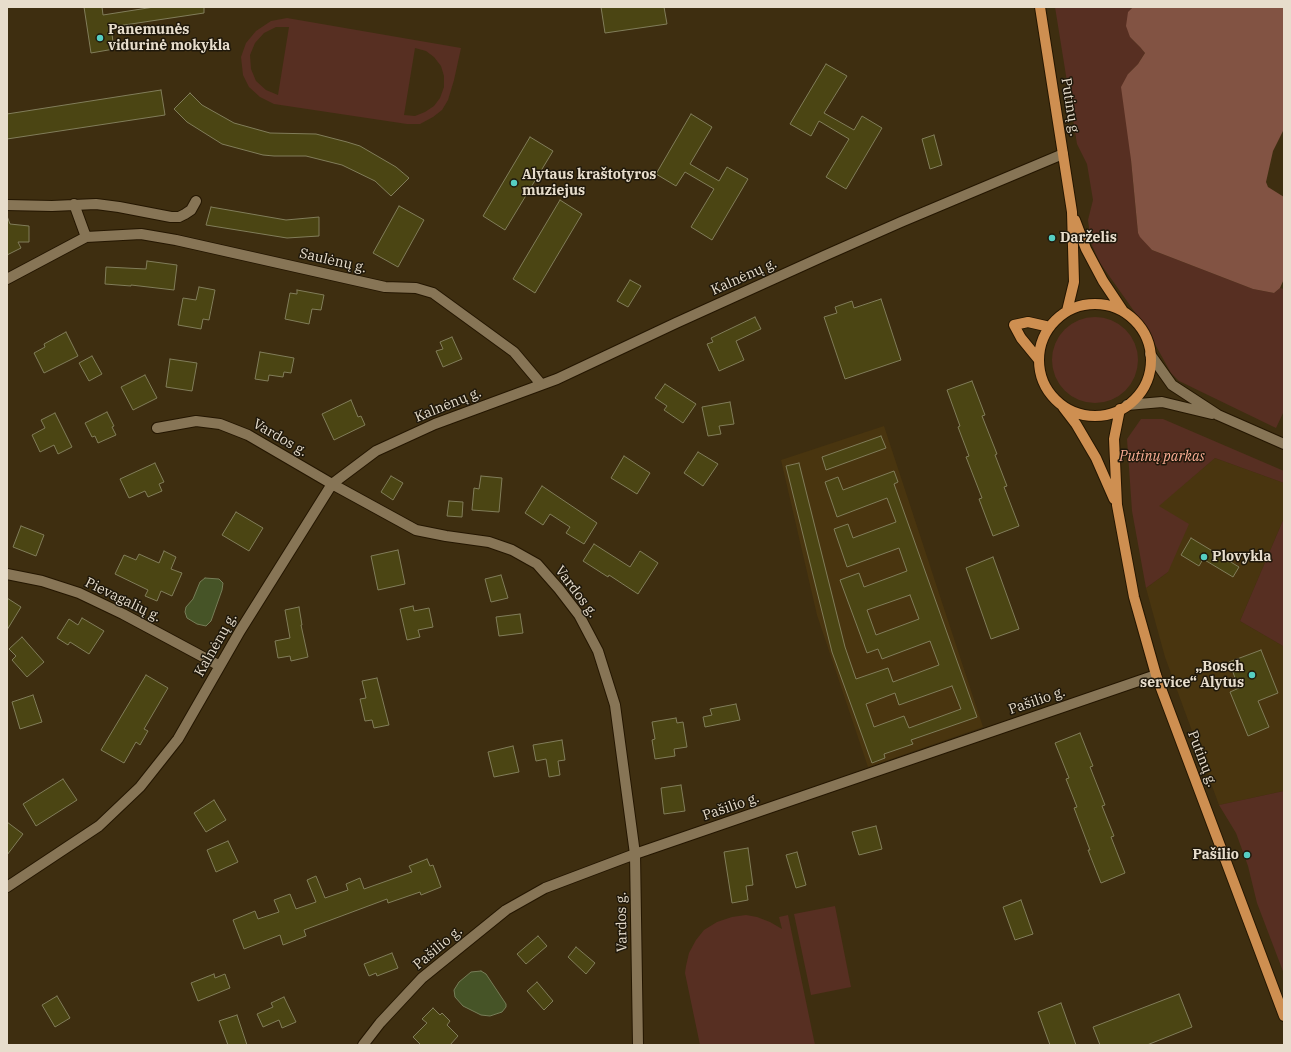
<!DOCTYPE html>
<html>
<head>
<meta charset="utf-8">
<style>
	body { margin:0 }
	#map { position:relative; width:1291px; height:1052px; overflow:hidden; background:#3e2e10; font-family:"IBM Plex Serif",serif }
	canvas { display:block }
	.frame { position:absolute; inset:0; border:8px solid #e7ddcc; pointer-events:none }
</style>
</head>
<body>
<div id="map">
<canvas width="1291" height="1052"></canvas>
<div class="frame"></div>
</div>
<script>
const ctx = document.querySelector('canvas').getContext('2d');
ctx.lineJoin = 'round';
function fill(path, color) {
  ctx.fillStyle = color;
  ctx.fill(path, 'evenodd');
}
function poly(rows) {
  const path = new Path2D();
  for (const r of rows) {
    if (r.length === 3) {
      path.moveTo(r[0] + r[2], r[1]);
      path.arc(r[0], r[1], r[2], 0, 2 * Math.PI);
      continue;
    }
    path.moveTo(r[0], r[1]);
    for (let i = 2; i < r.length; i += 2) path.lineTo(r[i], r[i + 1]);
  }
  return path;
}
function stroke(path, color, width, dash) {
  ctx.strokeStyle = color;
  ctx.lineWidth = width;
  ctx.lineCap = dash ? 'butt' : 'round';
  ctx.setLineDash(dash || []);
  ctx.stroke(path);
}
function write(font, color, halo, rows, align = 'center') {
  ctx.font = font + ' "IBM Plex Serif",serif';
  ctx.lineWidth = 3;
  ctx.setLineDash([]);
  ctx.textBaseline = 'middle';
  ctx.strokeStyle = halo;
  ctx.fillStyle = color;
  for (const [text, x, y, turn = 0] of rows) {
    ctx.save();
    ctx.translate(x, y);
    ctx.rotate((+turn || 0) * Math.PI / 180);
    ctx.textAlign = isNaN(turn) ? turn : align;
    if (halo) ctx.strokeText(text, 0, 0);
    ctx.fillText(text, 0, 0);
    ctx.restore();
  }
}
fill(poly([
	[884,426,983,727,868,767,817,615,781,460],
	[1215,458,1284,483,1284,518,1240,621,1283,646,1284,648,1284,791,1219,805,1165,657,1146,588,1168,572,1158,506]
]), '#49350f');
fill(poly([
	[1055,7,1133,7,1128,13,1130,37,1140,47,1145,53,1138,64,1128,74,1131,160,1138,233,1152,250,1253,289,1274,293,1280,288,1284,289,1284,411,1276,428,1179,381,1171,373,1146,328,1100,263,1091,243,1088,220,1093,200,1087,164,1077,144],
	[287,18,461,48,454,80,448,100,442,110,433,117,420,124,407,124,274,104,260,97,249,87,243,75,241,57,246,43,256,31,271,21],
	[276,27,289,27,278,95,266,90,256,81,251,69,250,55,255,43,264,33],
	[415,48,426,51,434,57,441,66,444,76,444,87,440,98,434,106,425,112,415,116,404,115],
	[1095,360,43],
	[1141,419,1163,419,1284,471,1284,483,1215,458,1159,506,1189,524,1168,572,1146,588,1132,511,1127,439],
	[1284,518,1284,648,1283,646,1240,621],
	[1284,791,1284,974,1257,903,1248,866,1236,833,1219,805],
	[835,906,851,987,811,995,794,914],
	[746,915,757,917,770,922,782,929,779,917,788,915,815,1045,700,1045,685,973,686,966,689,953,696,940,704,930,717,922,732,917]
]), '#572f22');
fill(poly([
	[1133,7,1284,7,1284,129,1273,151,1266,182,1268,187,1284,197,1284,279,1280,288,1274,293,1253,289,1152,250,1140,237,1138,233,1131,160,1121,87,1128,74,1138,64,1145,53,1140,47,1130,37,1126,26,1128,12]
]), '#825343');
const water = poly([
	[205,578,219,579,223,583,222,590,211,621,206,626,197,624,187,618,185,612,186,607,193,599,200,582,205,578],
	[481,971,486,974,506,1004,506,1007,502,1012,490,1016,481,1015,463,1006,455,997,454,990,459,982,471,972,481,971]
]);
fill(water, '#465427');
stroke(water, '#767d58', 1);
const building = poly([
	[84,7,102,7,103,15,154,7,204,7,204,13,111,27,114,49,91,53,84,7],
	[601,7,664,7,667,24,605,33,601,7],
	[826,64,847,76,824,113,854,130,862,116,882,128,846,189,826,177,849,139,819,121,811,136,790,124,826,64],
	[161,90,165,115,7,139,7,114,161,90],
	[190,93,202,105,234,123,270,133,316,134,347,142,360,146,396,167,409,178,391,196,375,181,342,165,306,156,274,156,263,155,222,144,187,122,174,109,190,93],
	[691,114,712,127,690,164,719,181,727,167,748,179,712,240,691,227,714,189,685,172,676,186,656,174,691,114],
	[934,135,942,165,930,169,922,139,934,135],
	[530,137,553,151,505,230,483,216,530,137],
	[560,200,582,214,535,293,513,279,560,200],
	[399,206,424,220,398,267,373,253,399,206],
	[211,207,286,220,319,217,319,236,287,238,206,225,211,207],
	[7,216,10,224,29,226,29,242,18,242,21,248,7,255,7,216],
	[147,261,177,265,174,290,131,285,131,286,105,284,106,267,146,269,147,261],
	[630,280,641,286,628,307,617,301,630,280],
	[199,287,215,290,209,320,203,319,201,329,178,325,183,298,196,300,199,287],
	[297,290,324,295,321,310,312,309,309,324,285,319,290,293,297,294,297,290],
	[881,299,901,360,845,379,824,317,837,313,835,307,852,301,854,308,881,299],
	[755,317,761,329,736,341,744,360,719,371,707,344,713,342,711,338,755,317],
	[66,332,78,356,44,373,34,353,45,347,44,344,66,332],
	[452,337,462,359,443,367,436,351,443,349,440,342,452,337],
	[260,352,294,358,291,373,284,372,283,377,269,375,268,381,255,379,260,352],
	[92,356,102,374,89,381,79,363,92,356],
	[170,359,197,363,192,391,166,387,170,359],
	[145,375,157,398,133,410,121,387,145,375],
	[972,381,985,415,982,416,997,454,995,455,1007,486,1004,487,1019,526,993,536,979,499,982,498,966,457,969,456,958,427,960,426,947,390,972,381],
	[665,384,696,404,683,423,664,410,667,406,655,398,665,384],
	[351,400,358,417,361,416,365,425,334,440,322,414,351,400],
	[730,402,734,424,719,426,721,434,708,436,702,407,730,402],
	[107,412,114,426,112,427,116,435,98,443,95,436,92,437,85,423,107,412],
	[55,413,72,447,58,454,54,445,40,452,32,435,45,428,41,420,55,413],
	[881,436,886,448,826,470,822,457,881,436],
	[698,452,718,464,703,486,684,473,698,452],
	[624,456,650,473,637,494,611,478,624,456],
	[155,463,164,482,159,484,162,491,148,497,145,491,129,498,120,479,155,463],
	[799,463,845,647,856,679,888,668,893,682,939,665,930,641,882,659,878,649,867,653,840,580,859,573,864,587,907,571,899,548,847,567,834,529,848,524,853,538,896,522,887,498,837,517,825,482,838,477,843,490,894,471,898,482,894,484,977,717,911,740,913,744,884,754,885,758,872,763,832,652,786,466,799,463],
	[910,595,919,619,876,635,867,610,910,595],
	[952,686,961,709,909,728,904,716,874,727,866,704,895,693,899,705,952,686],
	[391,476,403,483,393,500,381,492,391,476],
	[481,476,502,478,499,512,472,510,474,488,479,489,481,476],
	[542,486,597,523,584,544,566,533,570,527,550,514,543,525,525,513,542,486],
	[449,501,463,502,462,517,447,516,449,501],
	[236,512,263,528,249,551,222,535,236,512],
	[21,526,44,535,36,556,13,547,21,526],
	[1191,538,1239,567,1233,577,1203,559,1199,566,1181,555,1191,538],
	[594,544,630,567,640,551,658,563,638,594,609,575,608,577,583,561,594,544],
	[398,550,405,584,378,590,371,556,398,550],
	[164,551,176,557,171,569,182,573,172,596,161,591,157,601,145,596,148,590,115,574,124,555,136,560,139,554,159,563,164,551],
	[993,557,1019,629,991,639,966,568,993,557],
	[501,575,508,598,491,602,485,579,501,575],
	[7,598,21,607,7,630,7,598],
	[413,606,414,611,429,608,433,627,418,630,420,637,407,640,400,609,413,606],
	[299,607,302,625,301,625,308,657,291,661,290,656,278,658,275,641,290,638,285,610,299,607],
	[520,614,523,633,499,636,496,617,520,614],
	[82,618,104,631,89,654,70,642,68,645,57,638,69,619,78,625,82,618],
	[22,637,44,662,27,677,12,660,16,656,9,649,22,637],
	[1261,650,1278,693,1258,701,1269,727,1248,736,1230,692,1239,688,1229,662,1261,650],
	[146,675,168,688,144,729,148,731,140,745,136,742,124,763,101,750,146,675],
	[377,678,389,725,374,728,372,720,365,721,360,699,366,698,362,681,377,678],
	[33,695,42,722,20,729,12,702,33,695],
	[736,704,740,720,705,727,703,717,712,715,710,709,736,704],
	[676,718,677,723,683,722,687,747,674,749,675,756,655,759,652,740,655,739,652,722,676,718],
	[1080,733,1093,766,1090,767,1105,805,1102,806,1114,836,1111,837,1125,873,1101,883,1088,850,1090,850,1074,808,1077,807,1066,779,1069,778,1055,743,1080,733],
	[562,740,565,760,558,761,560,775,549,777,546,759,536,761,533,745,562,740],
	[513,746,519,772,494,777,488,752,513,746],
	[63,779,77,800,36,826,23,804,63,779],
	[681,785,685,811,664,814,661,788,681,785],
	[214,800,226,820,206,832,194,813,214,800],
	[7,822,23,834,7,855,7,822],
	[876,826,882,849,859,855,852,832,876,826],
	[228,841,238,862,216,872,207,850,228,841],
	[748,848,753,885,746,886,748,900,732,903,724,852,748,848],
	[797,852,806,885,796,888,786,855,797,852],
	[427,859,430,866,433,865,441,887,421,895,420,892,388,903,387,899,304,930,306,936,283,945,280,935,244,949,233,920,255,911,258,919,279,912,274,900,290,894,296,909,316,902,307,880,316,876,325,898,348,890,346,884,360,878,364,889,412,872,409,866,427,859],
	[1021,900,1033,934,1015,940,1003,907,1021,900],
	[538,936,547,946,526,964,517,954,538,936],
	[576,947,595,963,586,974,568,957,576,947],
	[392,953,398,968,377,976,376,973,369,976,364,964,392,953],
	[214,974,215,978,225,974,230,988,198,1001,191,983,214,974],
	[537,982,553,1001,544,1010,527,991,537,982],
	[1179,994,1192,1027,1147,1045,1100,1045,1093,1027,1179,994],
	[57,996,70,1018,55,1027,42,1005,57,996],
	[284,997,296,1022,282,1028,279,1020,263,1027,257,1014,273,1007,271,1003,284,997],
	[1061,1003,1076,1045,1050,1045,1038,1012,1061,1003],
	[433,1008,440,1015,442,1013,450,1021,447,1025,458,1036,450,1045,421,1045,413,1037,427,1023,422,1019,433,1008],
	[237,1015,247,1045,228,1045,219,1021,237,1015]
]);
fill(building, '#4b4513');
stroke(building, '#817d5a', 1);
const minor = poly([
	[7,205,52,206,96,204,119,207,171,217,179,217,185,214,191,210,196,201],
	[86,237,141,234,176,240,385,287,416,288,433,293,514,352,541,384],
	[7,279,86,237,74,204],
	[1150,354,1172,385,1218,415,1284,444],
	[1127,405,1162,402,1212,414],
	[157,428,196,421,220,424,248,435,332,484,416,530,446,536,489,542,512,550,537,564,559,589,579,615,598,651,615,705,635,854,638,1045],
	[7,574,42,581,79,593,123,614,220,666],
	[7,887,99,826,140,787,178,739,240,631,332,484,376,451,435,424,557,379,676,323,824,256,901,222,1063,154],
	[363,1045,380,1023,422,978,506,910,545,888,635,854,1156,675]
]);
const major = poly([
	[1040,7,1072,212,1074,282,1067,311],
	[1075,220,1086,249,1103,281,1123,311],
	[1095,360,56],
	[1039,360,1021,338,1014,325,1028,322,1050,327],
	[1063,407,1076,424,1096,458,1114,499],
	[1120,409,1114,439,1117,505,1134,597,1156,675,1284,1016]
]);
stroke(minor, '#241600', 12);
stroke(major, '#241600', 12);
stroke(minor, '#877556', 10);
stroke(major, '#ce8f51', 10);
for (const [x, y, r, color] of [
	[100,38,4,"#56cec2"],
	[514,183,4,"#56cec2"],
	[1052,238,4,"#56cec2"],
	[1204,557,4,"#56cec2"],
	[1252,675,4,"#56cec2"],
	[1247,855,4,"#56cec2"]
]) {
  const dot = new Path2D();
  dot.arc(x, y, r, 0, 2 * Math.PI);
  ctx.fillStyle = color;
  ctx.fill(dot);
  stroke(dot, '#1f180b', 1.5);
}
write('bold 14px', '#e7ddcc', '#1f180b', [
	["Panemunės",108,30],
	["vidurinė mokykla",108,46],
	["Alytaus kraštotyros",522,175],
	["muziejus",522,191],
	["Darželis",1060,238],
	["Plovykla",1212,557],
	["„Bosch",1244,667,"right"],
	["service“ Alytus",1244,683,"right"],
	["Pašilio",1239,855,"right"]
], 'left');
write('14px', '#e7ddcc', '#1f180b', [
	["Putinų g.",1070,107,81],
	["Saulėnų g.",333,261,13],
	["Kalnėnų g.",744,277,-24],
	["Kalnėnų g.",448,405,-22],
	["Vardos g.",280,438,30],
	["Vardos g.",576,592,53],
	["Pievagalių g.",123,600,26],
	["Kalnėnų g.",216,645,-60],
	["Pašilio g.",1037,701,-19],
	["Putinų g.",1202,759,69],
	["Pašilio g.",731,807,-19],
	["Vardos g.",622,922,-91],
	["Pašilio g.",438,948,-40]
]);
write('italic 14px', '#fcae95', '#1f180b', [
	["Putinų parkas",1162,457]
]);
</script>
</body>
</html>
